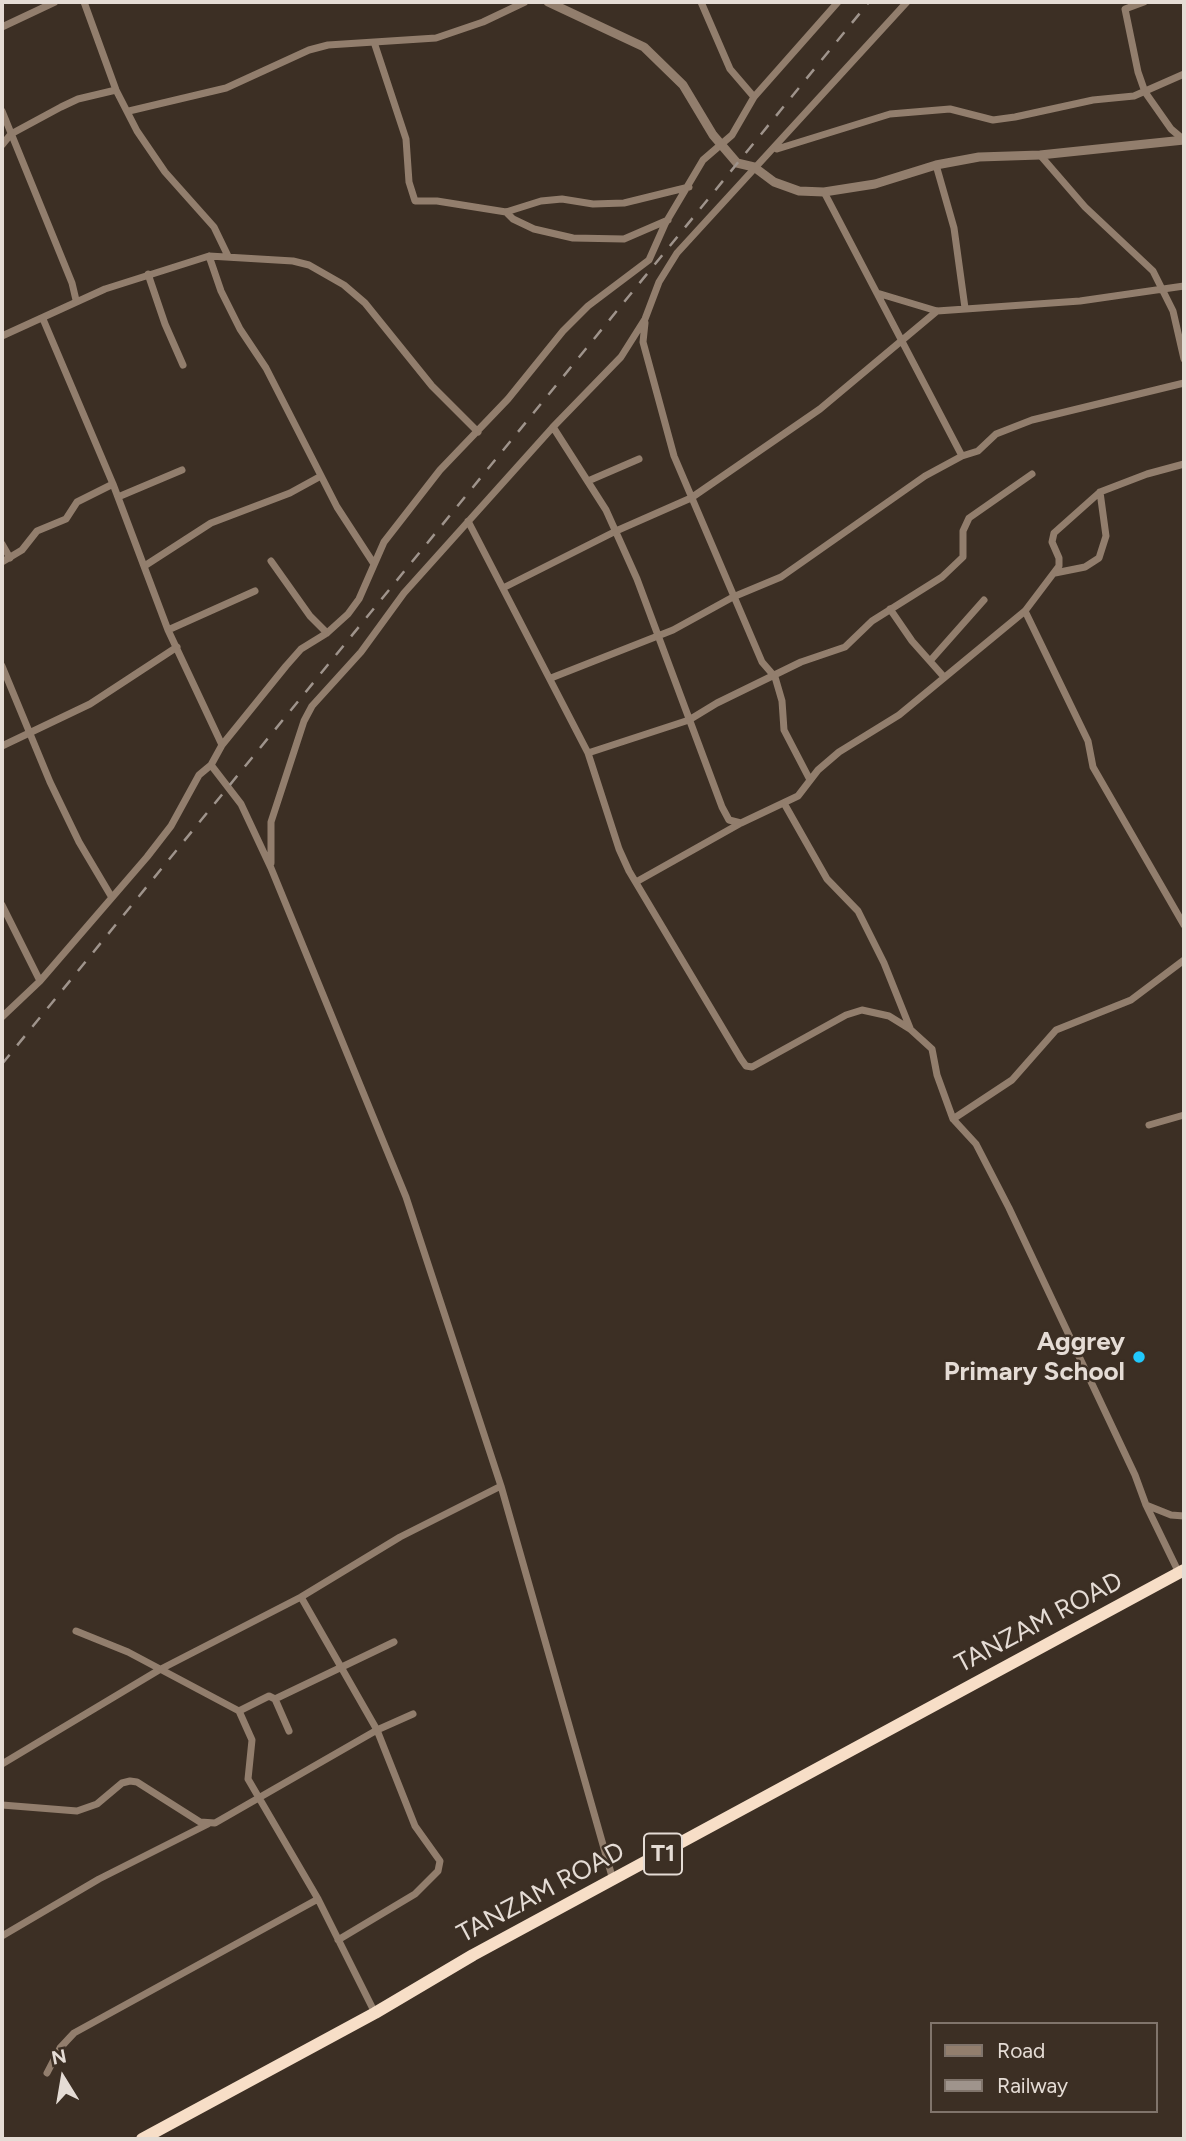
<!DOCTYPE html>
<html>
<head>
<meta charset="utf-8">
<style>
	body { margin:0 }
	#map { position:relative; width:1186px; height:2141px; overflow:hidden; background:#3c2f24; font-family:Figtree,sans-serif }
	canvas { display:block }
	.frame { position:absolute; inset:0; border:4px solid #e5dcd5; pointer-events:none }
	.legend { position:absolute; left:930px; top:2022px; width:228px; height:91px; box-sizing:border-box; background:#3c2f24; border:2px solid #80746b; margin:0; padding:9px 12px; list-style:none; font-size:21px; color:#e5dcd5 }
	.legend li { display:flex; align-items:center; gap:14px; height:35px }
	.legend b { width:35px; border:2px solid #80746b }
	.north { position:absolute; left:28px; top:2043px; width:70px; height:70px; -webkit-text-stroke:5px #3c2f24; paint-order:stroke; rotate:349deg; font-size:19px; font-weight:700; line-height:28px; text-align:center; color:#e5dcd5 }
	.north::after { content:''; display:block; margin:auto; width:24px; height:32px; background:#e5dcd5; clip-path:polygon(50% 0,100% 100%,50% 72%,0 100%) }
</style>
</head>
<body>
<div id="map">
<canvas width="1186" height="2141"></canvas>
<div class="frame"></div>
<ul class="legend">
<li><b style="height:9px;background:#927e6d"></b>Road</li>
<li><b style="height:9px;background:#9f948c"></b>Railway</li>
</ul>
<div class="north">N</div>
</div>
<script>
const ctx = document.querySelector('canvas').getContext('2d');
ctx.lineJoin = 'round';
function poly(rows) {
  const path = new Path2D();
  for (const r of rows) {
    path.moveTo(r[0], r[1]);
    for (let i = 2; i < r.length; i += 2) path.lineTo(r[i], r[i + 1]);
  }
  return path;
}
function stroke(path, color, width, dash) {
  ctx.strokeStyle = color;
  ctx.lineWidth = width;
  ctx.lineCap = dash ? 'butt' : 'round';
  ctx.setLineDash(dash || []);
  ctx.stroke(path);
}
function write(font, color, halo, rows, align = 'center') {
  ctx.font = font + ' Figtree,sans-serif';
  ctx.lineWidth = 5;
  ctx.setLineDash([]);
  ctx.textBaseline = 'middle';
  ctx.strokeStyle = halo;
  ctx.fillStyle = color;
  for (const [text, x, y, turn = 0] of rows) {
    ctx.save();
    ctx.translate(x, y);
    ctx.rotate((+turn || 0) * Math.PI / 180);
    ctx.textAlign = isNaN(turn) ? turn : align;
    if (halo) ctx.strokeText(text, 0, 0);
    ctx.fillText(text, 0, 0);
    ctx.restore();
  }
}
stroke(poly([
	[84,2,116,90,137,131,165,172,214,227,228,256],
	[701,2,730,69,754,97],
	[1144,2,1125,9,1138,72,1145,92,1171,129,1184,140],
	[2,27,55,2],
	[374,42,406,139,409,182,415,201,437,201,506,212,541,201,562,199,593,204,624,203,689,187],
	[2,111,72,283,76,300],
	[129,111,226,88,309,50,328,45,436,38,483,22,525,2],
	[2,145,11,134,61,107,78,99,116,90],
	[777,149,890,114,950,109,993,120,1015,117,1093,100,1134,96,1184,74],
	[1040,155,1085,207,1153,271,1173,311,1184,359],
	[936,165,954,228,965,308],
	[506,212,513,219,534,229,573,238,624,239,668,220],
	[209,256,221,291,240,329,266,368,337,507,374,564],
	[148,274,165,324,183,365],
	[877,293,937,311,1080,301,1184,286],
	[43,319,113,484,168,630,222,745],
	[645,323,643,342,674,456,762,662,775,677,782,701,784,730,810,780],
	[2,336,105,289,209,256,293,261,309,265,344,285,365,303,432,386,478,432],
	[553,427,606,510,637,579,722,807,729,820,741,823],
	[962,456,978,451,996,434,1032,420,1184,383],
	[588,481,639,459],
	[118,497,182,470],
	[468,521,588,753,619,849,629,871,741,1059,746,1066,752,1067,846,1015,862,1010,889,1016,910,1029,932,1049,937,1075,953,1119,976,1144,1009,1208,1135,1475,1146,1505,1171,1515,1184,1516],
	[2,544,10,558],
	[271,561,310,616,327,633],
	[2,562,22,550,37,531,66,519,77,502,113,484],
	[146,565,211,523,290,493,321,476],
	[1055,573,1085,567,1099,558,1106,536,1100,492],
	[503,588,616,531,691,498,820,409,937,311],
	[890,609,912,641,944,677],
	[1025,611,1088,741,1093,767,1184,925],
	[168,630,255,591],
	[930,661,984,600],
	[2,666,50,782,79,842,111,896],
	[551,678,673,630,733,597,781,577,925,476,962,456,824,192],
	[2,746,90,704,177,647],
	[588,753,689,720,717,703,801,662,845,647,872,621,942,577,963,557,963,531,969,518,1032,474],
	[211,765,241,804,271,868,406,1197,501,1486,613,1880],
	[785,805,827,879,858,911,884,963,910,1028],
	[271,863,271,822,304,721,312,706,361,652,404,593,553,427,621,357,645,319,659,282,677,253,907,2],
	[636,882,741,823,798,796,818,770,839,752,899,715,1025,611,1059,566,1059,558,1052,542,1054,533,1100,492,1147,474,1184,464],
	[2,905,40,981],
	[2,1017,40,981,147,857,171,826,199,775,211,765,222,745,286,666,301,649,327,633,348,614,359,599,384,542,440,470,508,399,563,331,588,306,649,260,665,224,703,160,732,135,754,97,838,2],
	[953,1119,1012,1080,1056,1030,1131,1000,1184,960],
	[1149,1125,1184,1115],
	[1146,1505,1179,1573],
	[301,1597,377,1730,415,1826,440,1861,438,1871,415,1894,338,1940],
	[76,1631,128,1652,239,1711,252,1740,248,1779,318,1899,375,2013],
	[275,1699,394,1642],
	[239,1711,269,1696,275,1699,289,1731],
	[2,1764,159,1670,301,1597,400,1537,501,1486],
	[2,1805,77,1811,97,1804,122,1783,130,1781,137,1782,200,1822,215,1823,377,1730,413,1714],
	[2,1936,99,1879,208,1824],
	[47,2073,60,2048,74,2033,318,1899]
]), '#927e6d', 7);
stroke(poly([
	[548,2,644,47,683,85,713,135,737,163,754,167,774,182,799,191,824,192,875,184,936,165,979,157,1040,155,1184,140]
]), '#927e6d', 9);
stroke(poly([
	[142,2139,375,2013,473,1955,1184,1570]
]), '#f7dec7', 12);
stroke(poly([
	[2,1064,869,2]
]), '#9f948c', 2.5, [12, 12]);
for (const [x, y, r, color] of [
	[1139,1357,7,"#21c9fd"]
]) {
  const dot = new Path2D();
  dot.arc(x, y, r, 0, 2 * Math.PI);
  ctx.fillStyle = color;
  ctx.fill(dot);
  stroke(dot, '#3c2f24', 2.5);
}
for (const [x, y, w] of [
	[663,1854,38]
]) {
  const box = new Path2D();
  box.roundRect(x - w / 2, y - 20.5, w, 41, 5);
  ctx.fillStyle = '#3c2f24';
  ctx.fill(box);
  stroke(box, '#e5dcd5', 2);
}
write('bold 24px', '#e5dcd5', null, [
	["T1",663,1854]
]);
write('bold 26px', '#e5dcd5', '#3c2f24', [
	["Aggrey",1125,1342],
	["Primary School",1125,1372]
], 'right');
write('26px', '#e5dcd5', '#3c2f24', [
	["TANZAM ROAD",1039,1623,-28],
	["TANZAM ROAD",541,1893,-28]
]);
</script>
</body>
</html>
